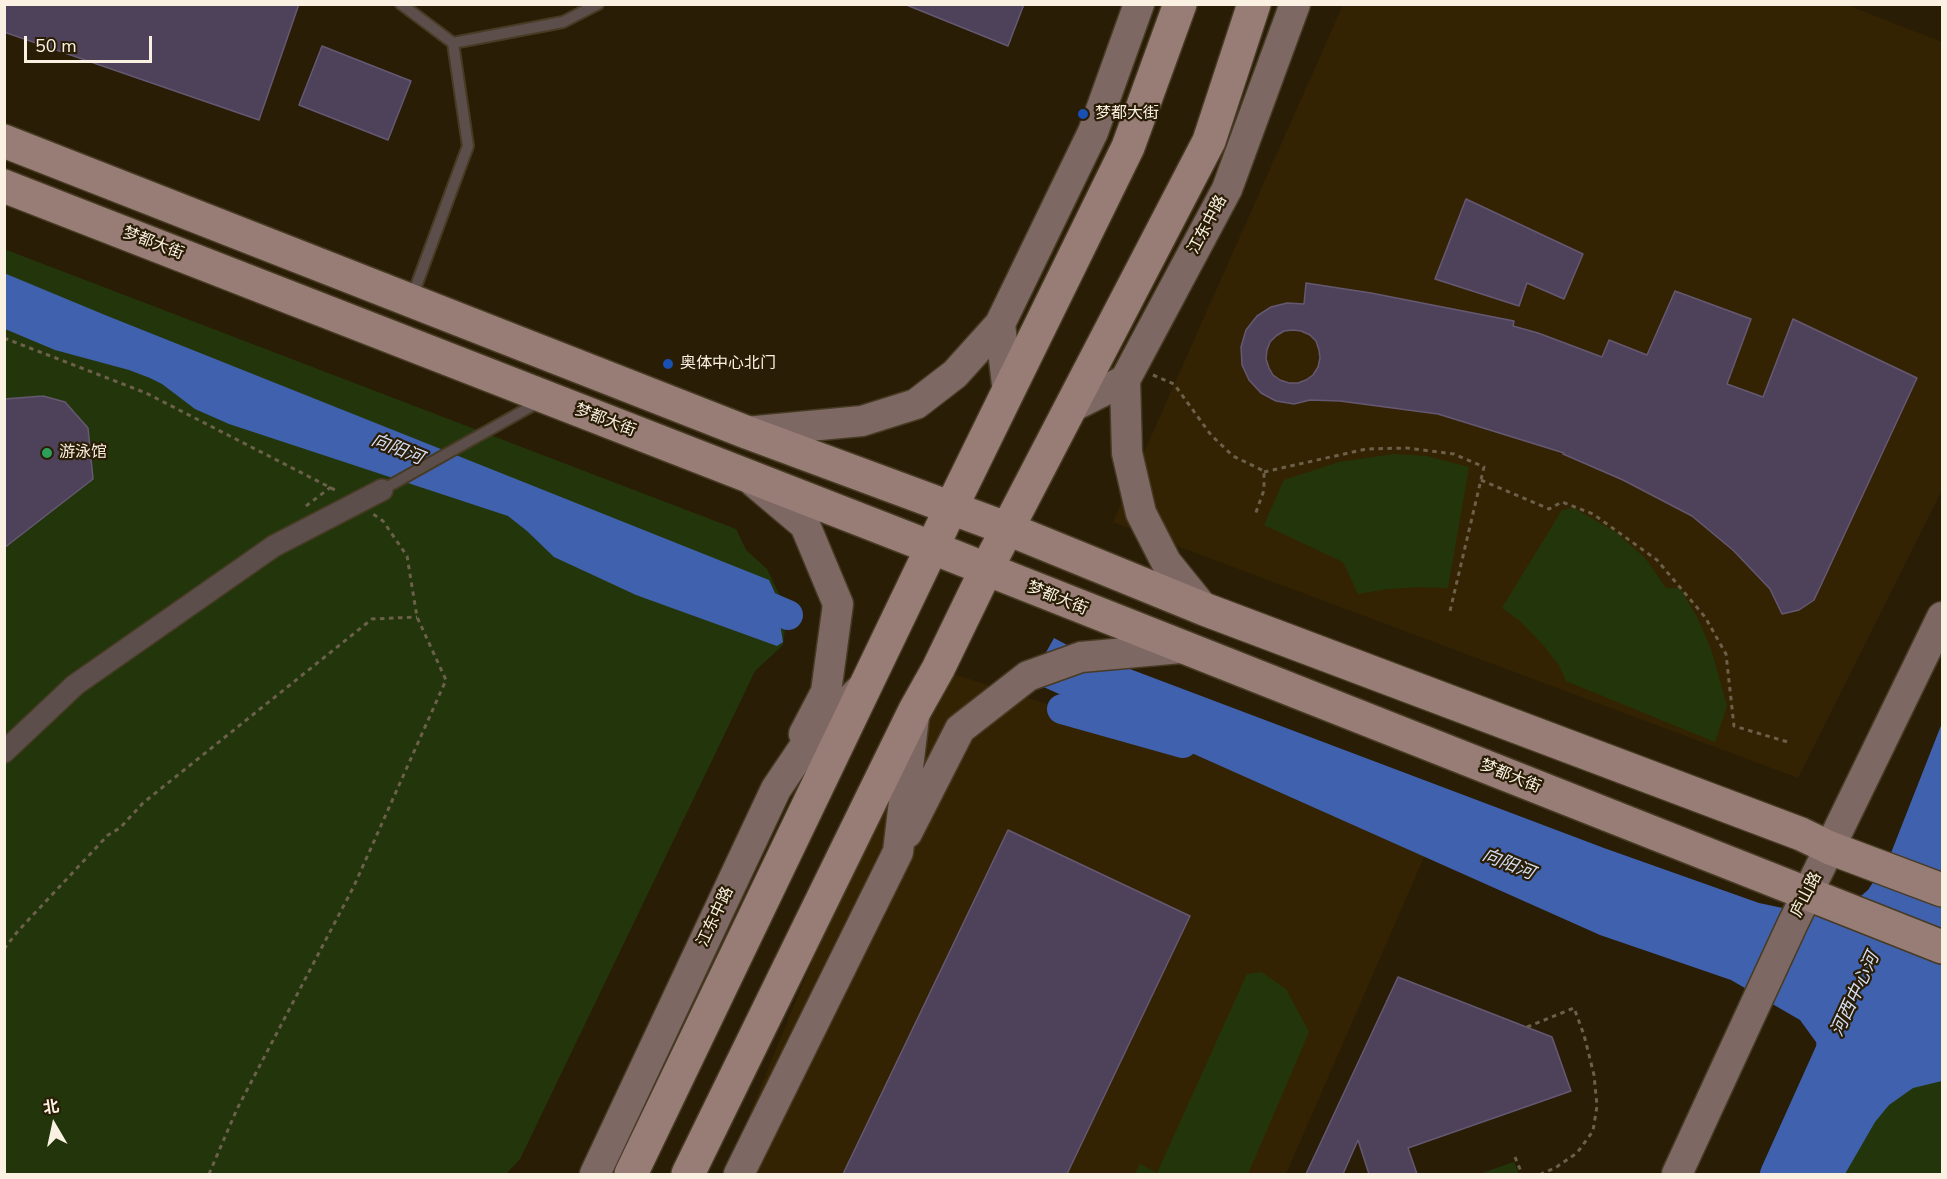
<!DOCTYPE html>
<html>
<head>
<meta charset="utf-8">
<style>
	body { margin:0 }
	#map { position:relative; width:1947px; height:1179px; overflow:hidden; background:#2a1d05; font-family:"Nunito Sans","Noto Sans SC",sans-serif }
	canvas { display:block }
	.frame { position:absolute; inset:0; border:6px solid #faf1e2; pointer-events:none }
	.north { position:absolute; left:24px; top:1095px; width:60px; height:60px; -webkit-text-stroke:4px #2a1d05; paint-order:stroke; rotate:351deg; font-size:16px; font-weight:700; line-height:24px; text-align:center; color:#faf1e2 }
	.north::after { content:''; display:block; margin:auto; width:21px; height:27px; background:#faf1e2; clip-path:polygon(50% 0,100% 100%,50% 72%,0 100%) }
	.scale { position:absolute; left:24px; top:36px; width:128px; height:27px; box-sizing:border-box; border:3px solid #faf1e2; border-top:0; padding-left:8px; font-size:18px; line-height:21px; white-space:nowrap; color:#faf1e2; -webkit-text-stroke:4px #2a1d05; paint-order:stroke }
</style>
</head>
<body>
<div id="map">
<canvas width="1947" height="1179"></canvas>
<div class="frame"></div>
<div class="north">北</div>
<div class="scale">50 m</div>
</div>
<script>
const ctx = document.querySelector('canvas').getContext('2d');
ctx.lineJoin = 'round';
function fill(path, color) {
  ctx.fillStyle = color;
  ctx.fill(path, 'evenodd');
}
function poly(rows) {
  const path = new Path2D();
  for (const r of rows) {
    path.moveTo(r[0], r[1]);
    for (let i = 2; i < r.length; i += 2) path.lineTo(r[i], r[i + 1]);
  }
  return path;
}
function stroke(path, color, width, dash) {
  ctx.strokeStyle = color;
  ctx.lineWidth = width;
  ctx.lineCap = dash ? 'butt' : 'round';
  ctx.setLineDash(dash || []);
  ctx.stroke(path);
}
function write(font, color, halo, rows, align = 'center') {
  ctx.font = font + ' "Nunito Sans","Noto Sans SC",sans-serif';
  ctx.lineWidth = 4.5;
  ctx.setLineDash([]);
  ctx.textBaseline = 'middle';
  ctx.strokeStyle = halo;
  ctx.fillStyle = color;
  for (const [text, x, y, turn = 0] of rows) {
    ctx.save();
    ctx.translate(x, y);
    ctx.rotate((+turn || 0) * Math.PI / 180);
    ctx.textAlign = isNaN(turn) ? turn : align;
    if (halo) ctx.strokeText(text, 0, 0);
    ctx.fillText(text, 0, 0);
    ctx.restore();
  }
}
fill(poly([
	[1343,5,1847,5,1942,42,1942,490,1798,778,1113,522],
	[938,669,1062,709,1260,765,1434,834,1286,1174,725,1174,915,710]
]), '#342302');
fill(poly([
	[4,249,736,529,746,550,767,569,781,598,786,621,783,645,755,671,520,1159,506,1174,5,1174],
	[1394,454,1427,456,1469,467,1448,588,1419,587,1388,589,1358,594,1343,562,1264,525,1284,480,1339,462],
	[1574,508,1614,531,1645,558,1666,588,1680,588,1697,617,1711,649,1727,706,1715,742,1566,681,1559,665,1544,646,1520,621,1502,608,1562,510],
	[1261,972,1286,989,1309,1032,1248,1174,1135,1174,1140,1164,1157,1173,1247,974],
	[1942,1056,1942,1174,1835,1174,1871,1070],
	[1514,1162,1519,1174,1479,1174]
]), '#23360b');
fill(poly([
	[4,273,105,315,769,580,775,593,783,642,777,646,636,595,554,557,527,531,508,516,229,424,195,409,162,384,150,378,129,370,55,350,5,329],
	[1054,638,1069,646,1604,848,1759,903,1816,915,1842,912,1868,890,1889,858,1942,723,1942,1081,1913,1088,1889,1105,1875,1122,1845,1174,1777,1174,1810,1117,1822,1080,1816,1042,1800,1020,1731,980,1600,935,1030,681]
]), '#4061ae');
stroke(poly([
	[741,595,788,615],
	[1062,709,1183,743],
	[1775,1174,1838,1034]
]), '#4061ae', 30);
const building = poly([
	[4,4,299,4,259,120,4,32,4,4],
	[904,4,1024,4,1008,46,904,4],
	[322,46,411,81,388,140,299,105,322,46],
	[1466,199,1583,254,1564,299,1527,283,1519,306,1435,279,1466,199],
	[1306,283,1371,293,1514,321,1513,326,1538,333,1602,357,1609,340,1647,355,1675,291,1751,319,1727,384,1763,397,1793,319,1917,378,1814,600,1799,610,1782,614,1770,589,1734,551,1692,516,1623,480,1563,454,1564,453,1438,414,1340,401,1310,400,1294,404,1276,401,1261,393,1249,380,1242,365,1241,347,1246,330,1257,316,1271,307,1287,303,1304,304,1306,283],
	[1293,330,1301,331,1310,335,1316,341,1319,350,1320,358,1318,367,1313,375,1306,380,1298,383,1289,383,1280,380,1273,375,1269,368,1266,359,1267,350,1270,342,1276,336,1284,331,1293,330],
	[43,396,65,402,88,428,93,479,4,548,4,399,43,396],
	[1008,830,1190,916,1067,1174,843,1174,1008,830],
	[1398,977,1552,1037,1571,1091,1408,1148,1417,1174,1369,1174,1358,1140,1343,1174,1306,1174,1398,977]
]);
fill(building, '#4e425a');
stroke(building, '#655872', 1.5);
const lane = poly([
	[401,4,453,43,468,146,412,297],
	[453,43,563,22,598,4],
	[382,490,539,402]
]);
const street = poly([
	[4,752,75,685,274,546,382,490]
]);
const secondary = poly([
	[1125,380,1127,453,1141,513,1166,562,1204,609],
	[1008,393,1000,324,1093,132,1139,4],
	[1070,408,1125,380,1227,189,1295,4],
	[746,432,862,421,916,404,955,374,1000,324],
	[754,482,805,525,838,604,826,692,804,734],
	[907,833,960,729,1028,676,1081,657,1181,648],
	[595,1174,776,789,805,746,859,691],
	[739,1174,898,852,914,717],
	[1677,1174,1792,925,1942,617]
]);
const primary = poly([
	[4,141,746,432,1008,529,1204,609,1801,834,1830,848,1942,890],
	[4,186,933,548,1942,947],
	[631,1174,951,508,1128,147,1180,4],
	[688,1174,915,710,938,669,986,570,1209,141,1254,4]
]);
stroke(lane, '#473b24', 14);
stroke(street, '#473b24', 24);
stroke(secondary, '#473b24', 33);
stroke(primary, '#473b24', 36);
stroke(poly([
	[4,338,146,393,337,491],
	[1153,375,1174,384,1211,435,1233,456,1264,471,1264,490,1255,515],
	[1264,472,1366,449,1407,448,1454,454,1484,467,1450,611],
	[1481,480,1549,509,1562,502,1593,514,1657,560,1705,617,1726,654,1734,726,1791,743],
	[306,506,331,487],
	[4,949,18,931,108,835,120,828,143,803,372,619,417,617],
	[1527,1027,1574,1008,1584,1035,1594,1075,1597,1106,1593,1131,1577,1153,1555,1168,1541,1174],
	[1515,1157,1522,1174],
	[209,1174,237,1109,354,886,446,680,417,617,407,556,383,521,373,514]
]), '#6c604b', 3, [4.5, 4.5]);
stroke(lane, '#5c4e4b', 10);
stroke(street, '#5c4e4b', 21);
stroke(secondary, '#7e6864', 30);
stroke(primary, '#987c76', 33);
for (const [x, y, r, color] of [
	[1083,114,6,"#1a4fb4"],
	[668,364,6,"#1a4fb4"],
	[47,453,6,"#2e9e5b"]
]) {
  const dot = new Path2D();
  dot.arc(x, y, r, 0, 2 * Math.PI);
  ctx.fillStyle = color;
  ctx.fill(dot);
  stroke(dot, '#2a1d05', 2);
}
write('16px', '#faf1e2', '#2a1d05', [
	["梦都大街",1095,114],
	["奥体中心北门",680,364],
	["游泳馆",59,453]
], 'left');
write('16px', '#faf1e2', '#2a1d05', [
	["江东中路",1208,225,-62],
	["梦都大街",153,244,21],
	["梦都大街",605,421,21],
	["梦都大街",1057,599,22],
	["梦都大街",1510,777,22],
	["庐山路",1807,895,-63],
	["江东中路",716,917,-65]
]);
write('italic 18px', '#d4def4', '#2a1d05', [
	["向阳河",397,450,22],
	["向阳河",1508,865,22],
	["河西中心河",1856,995,-65]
]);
</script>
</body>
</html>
